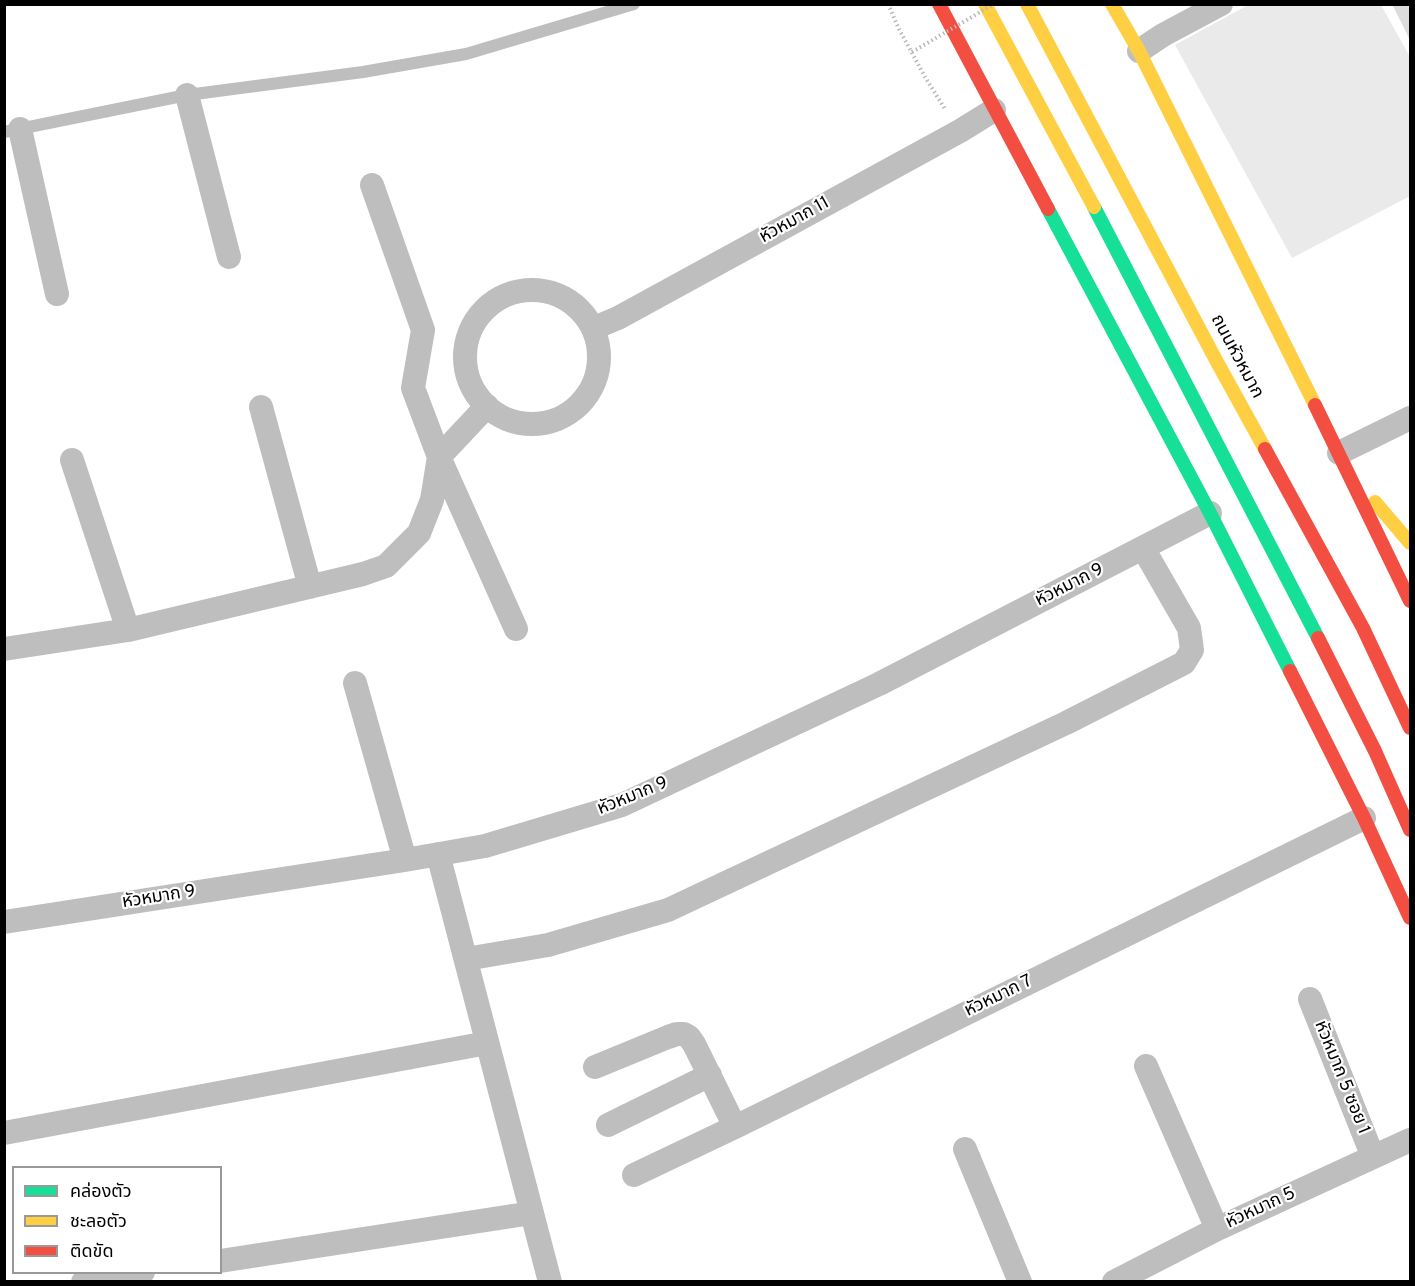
<!DOCTYPE html>
<html>
<head>
<meta charset="utf-8">
<style>
	body { margin:0 }
	#map { position:relative; width:1415px; height:1286px; overflow:hidden; background:#fff; font-family:Overpass,"Noto Sans Thai",sans-serif }
	canvas { display:block }
	.frame { position:absolute; inset:0; border:6px solid #000; pointer-events:none }
	.legend { position:absolute; left:12px; top:1166px; width:210px; height:108px; box-sizing:border-box; background:#fff; border:2px solid #999; margin:0; padding:8px 10px; list-style:none; font-size:18px; color:#000 }
	.legend li { display:flex; align-items:center; gap:12px; height:30px }
	.legend b { width:30px; border:2px solid #999 }
</style>
</head>
<body>
<div id="map">
<canvas width="1415" height="1286"></canvas>
<div class="frame"></div>
<ul class="legend">
<li><b style="height:8px;background:#16e098"></b>คล่องตัว</li>
<li><b style="height:8px;background:#ffcf43"></b>ชะลอตัว</li>
<li><b style="height:8px;background:#f24e42"></b>ติดขัด</li>
</ul>
</div>
<script>
const ctx = document.querySelector('canvas').getContext('2d');
ctx.lineJoin = 'round';
function fill(path, color) {
  ctx.fillStyle = color;
  ctx.fill(path, 'evenodd');
}
function poly(rows) {
  const path = new Path2D();
  for (const r of rows) {
    if (r.length === 3) {
      path.moveTo(r[0] + r[2], r[1]);
      path.arc(r[0], r[1], r[2], 0, 2 * Math.PI);
      continue;
    }
    path.moveTo(r[0], r[1]);
    for (let i = 2; i < r.length; i += 2) path.lineTo(r[i], r[i + 1]);
  }
  return path;
}
function stroke(path, color, width, dash) {
  ctx.strokeStyle = color;
  ctx.lineWidth = width;
  ctx.lineCap = dash ? 'butt' : 'round';
  ctx.setLineDash(dash || []);
  ctx.stroke(path);
}
function write(font, color, halo, rows, align = 'center') {
  ctx.font = font + ' Overpass,"Noto Sans Thai",sans-serif';
  ctx.lineWidth = 4.5;
  ctx.setLineDash([]);
  ctx.textBaseline = 'middle';
  ctx.strokeStyle = halo;
  ctx.fillStyle = color;
  for (const [text, x, y, turn = 0] of rows) {
    ctx.save();
    ctx.translate(x, y);
    ctx.rotate((+turn || 0) * Math.PI / 180);
    ctx.textAlign = isNaN(turn) ? turn : align;
    if (halo) ctx.strokeText(text, 0, 0);
    ctx.fillText(text, 0, 0);
    ctx.restore();
  }
}
fill(poly([
	[1248,5,1381,5,1410,57,1410,196,1292,258,1175,45]
]), '#eaeaea');
fill(poly([
	[1392,4,1410,4,1410,40]
]), '#dcdcdc');
stroke(poly([
	[888,4,899,29,925,77,945,109]
]), '#b8b8b8', 4, [1.5, 3]);
stroke(poly([
	[4,132,187,95,363,72,466,54,634,4]
]), '#bebebe', 12);
stroke(poly([
	[1139,51,1163,35,1221,4],
	[187,95,229,257],
	[20,129,57,294],
	[532,357,67],
	[594,328,618,318,960,131,994,110],
	[487,406,439,457,516,629],
	[261,407,310,587],
	[1339,453,1410,418],
	[72,460,128,630],
	[4,649,128,630,363,574,386,566,419,533,432,500,439,457,413,388,423,330,372,185],
	[355,683,405,860],
	[438,854,550,1282],
	[4,922,405,860,485,846,622,805,879,684,1210,513],
	[466,959,548,945,668,910,1066,723,1184,663,1192,650,1189,628,1143,548],
	[1310,999,1373,1157],
	[1146,1066,1217,1229],
	[595,1067,668,1037,677,1034,684,1034,689,1037,694,1044,735,1127],
	[608,1125,710,1075],
	[4,1133,487,1043],
	[965,1149,1020,1282],
	[634,1175,735,1127,1364,818],
	[220,1261,532,1213],
	[83,1282,143,1272],
	[1114,1282,1217,1229,1410,1140]
]), '#bebebe', 24);
stroke(poly([
	[1094,207,1318,638],
	[1048,209,1210,513,1290,671]
]), '#16e098', 14);
stroke(poly([
	[985,4,1094,207],
	[1027,4,1217,362,1265,449],
	[1112,4,1139,51,1315,405],
	[1375,502,1410,543]
]), '#ffcf43', 14);
stroke(poly([
	[939,4,1048,209],
	[1315,405,1410,601],
	[1265,449,1363,628,1410,728],
	[1318,638,1375,751,1410,830],
	[1290,671,1364,818,1410,918]
]), '#f24e42', 14);
stroke(poly([
	[912,52,994,4]
]), '#b8b8b8', 4, [1.5, 3]);
write('18px', '#000', '#fff', [
	["หัวหมาก 11",795,221,-29],
	["ถนนหัวหมาก",1236,357,62],
	["หัวหมาก 9",1070,586,-27],
	["หัวหมาก 9",633,797,-22],
	["หัวหมาก 9",159,898,-9],
	["หัวหมาก 7",999,997,-26],
	["หัวหมาก 5 ซอย 1",1341,1078,68],
	["หัวหมาก 5",1261,1209,-25]
]);
</script>
</body>
</html>
